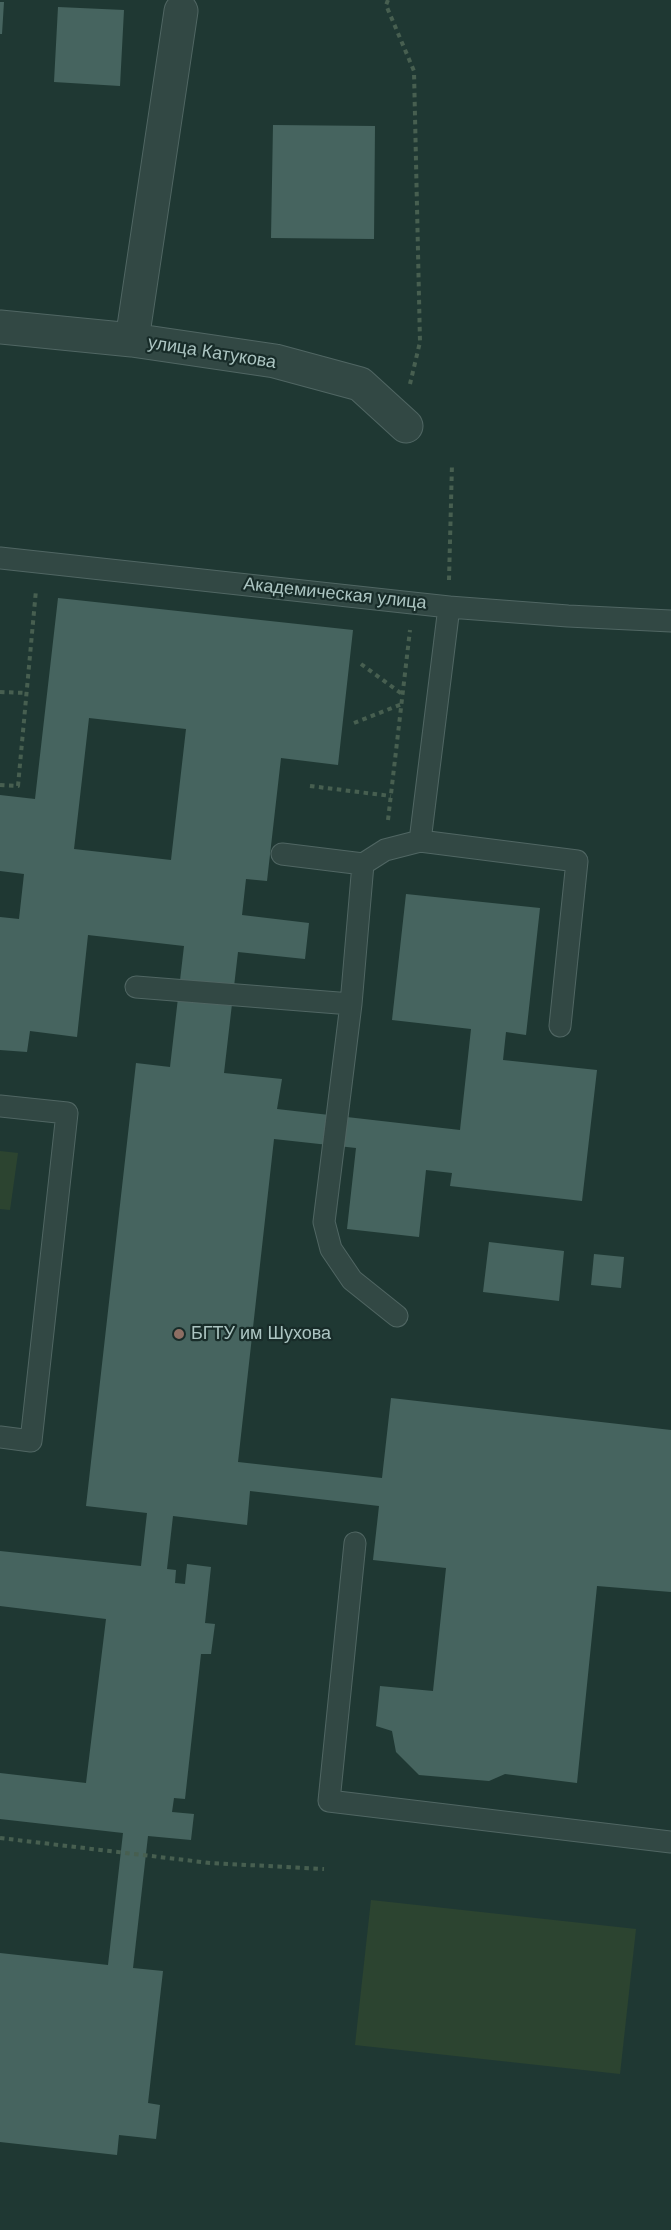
<!DOCTYPE html>
<html>
<head>
<meta charset="utf-8">
<style>
	body { margin:0 }
	canvas { display:block; background:#1f3833 }
</style>
</head>
<body>
<canvas width="671" height="2230"></canvas>
<script>
const ctx = document.querySelector('canvas').getContext('2d');
ctx.lineJoin = 'round';
function fill(path, color) {
  ctx.fillStyle = color;
  ctx.fill(path, 'evenodd');
}
function poly(rows) {
  const path = new Path2D();
  for (const r of rows) {
    path.moveTo(r[0], r[1]);
    for (let i = 2; i < r.length; i += 2) path.lineTo(r[i], r[i + 1]);
  }
  return path;
}
function stroke(path, color, width, dash) {
  ctx.strokeStyle = color;
  ctx.lineWidth = width;
  ctx.lineCap = dash ? 'butt' : 'round';
  ctx.setLineDash(dash || []);
  ctx.stroke(path);
}
function write(font, color, halo, rows, align = 'center') {
  ctx.font = font + ' Helvetica,sans-serif';
  ctx.lineWidth = 4.5;
  ctx.setLineDash([]);
  ctx.textBaseline = 'middle';
  ctx.strokeStyle = halo;
  ctx.fillStyle = color;
  for (const [text, x, y, turn = 0] of rows) {
    ctx.save();
    ctx.translate(x, y);
    ctx.rotate((+turn || 0) * Math.PI / 180);
    ctx.textAlign = isNaN(turn) ? turn : align;
    if (halo) ctx.strokeText(text, 0, 0);
    ctx.fillText(text, 0, 0);
    ctx.restore();
  }
}
fill(poly([
	[0,1151,18,1153,10,1210,0,1209],
	[371,1900,636,1929,620,2074,355,2045]
]), '#2c4430');
fill(poly([
	[0,2,4,2,2,34,0,34],
	[58,7,124,10,120,86,54,82],
	[273,125,375,126,374,239,271,238],
	[58,598,353,630,338,765,281,758,267,881,246,879,242,915,309,923,305,959,238,952,224,1073,282,1079,277,1109,460,1130,471,1029,392,1020,406,894,540,908,526,1035,506,1032,503,1060,597,1070,582,1201,450,1186,452,1173,426,1170,419,1237,347,1229,356,1148,274,1139,238,1462,382,1478,391,1398,671,1430,671,1592,597,1586,577,1783,505,1774,489,1781,419,1775,396,1752,392,1731,376,1726,380,1686,433,1691,446,1568,373,1560,379,1506,250,1491,247,1525,173,1516,167,1569,176,1570,175,1583,185,1584,187,1564,211,1567,205,1623,215,1624,211,1654,201,1654,185,1799,174,1798,172,1812,194,1814,191,1840,148,1836,133,1968,163,1971,148,2103,160,2105,156,2139,119,2135,117,2155,0,2142,0,1953,108,1965,123,1833,0,1819,0,1773,86,1783,106,1619,0,1606,0,1551,141,1566,147,1513,86,1506,136,1063,170,1067,184,946,88,935,77,1037,30,1031,27,1052,0,1050,0,917,19,919,24,874,0,871,0,795,35,799],
	[89,718,186,729,171,860,74,849],
	[489,1242,564,1251,559,1301,483,1292],
	[594,1254,624,1257,621,1288,591,1285]
]), '#46645f');
const service = poly([
	[0,558,449,607,568,616,671,621],
	[420,841,577,861,560,1026],
	[282,854,363,864],
	[136,987,351,1004],
	[0,1106,67,1113,31,1441,0,1437],
	[397,1316,352,1280,331,1249,324,1222,351,1004,363,864,385,850,420,841,449,607],
	[355,1543,329,1801,671,1842]
]);
const minor = poly([
	[0,327,132,340,275,361,360,384,406,426],
	[132,340,181,11]
]);
stroke(service, '#506663', 23);
stroke(minor, '#506663', 35);
stroke(poly([
	[388,0,386,5,414,71,420,342,410,384],
	[449,580,452,464],
	[361,664,402,694],
	[0,692,27,693],
	[354,723,402,704],
	[0,785,18,786,36,590],
	[310,786,391,796],
	[388,820,410,630],
	[0,1838,210,1863,324,1869]
]), '#475f50', 4, [4.5, 4.5]);
stroke(service, '#324844', 21);
stroke(minor, '#324844', 33);
for (const [x, y, r, color] of [
	[179,1334,6,"#8d6e63"]
]) {
  const dot = new Path2D();
  dot.arc(x, y, r, 0, 2 * Math.PI);
  ctx.fillStyle = color;
  ctx.fill(dot);
  stroke(dot, '#182c29', 2);
}
write('18px', '#acc5c2', '#182c29', [
	["улица Катукова",212,353,9],
	["Академическая улица",335,594,6]
]);
write('18px', '#acc5c2', '#182c29', [
	["БГТУ им Шухова",191,1334]
], 'left');
</script>
</body>
</html>
